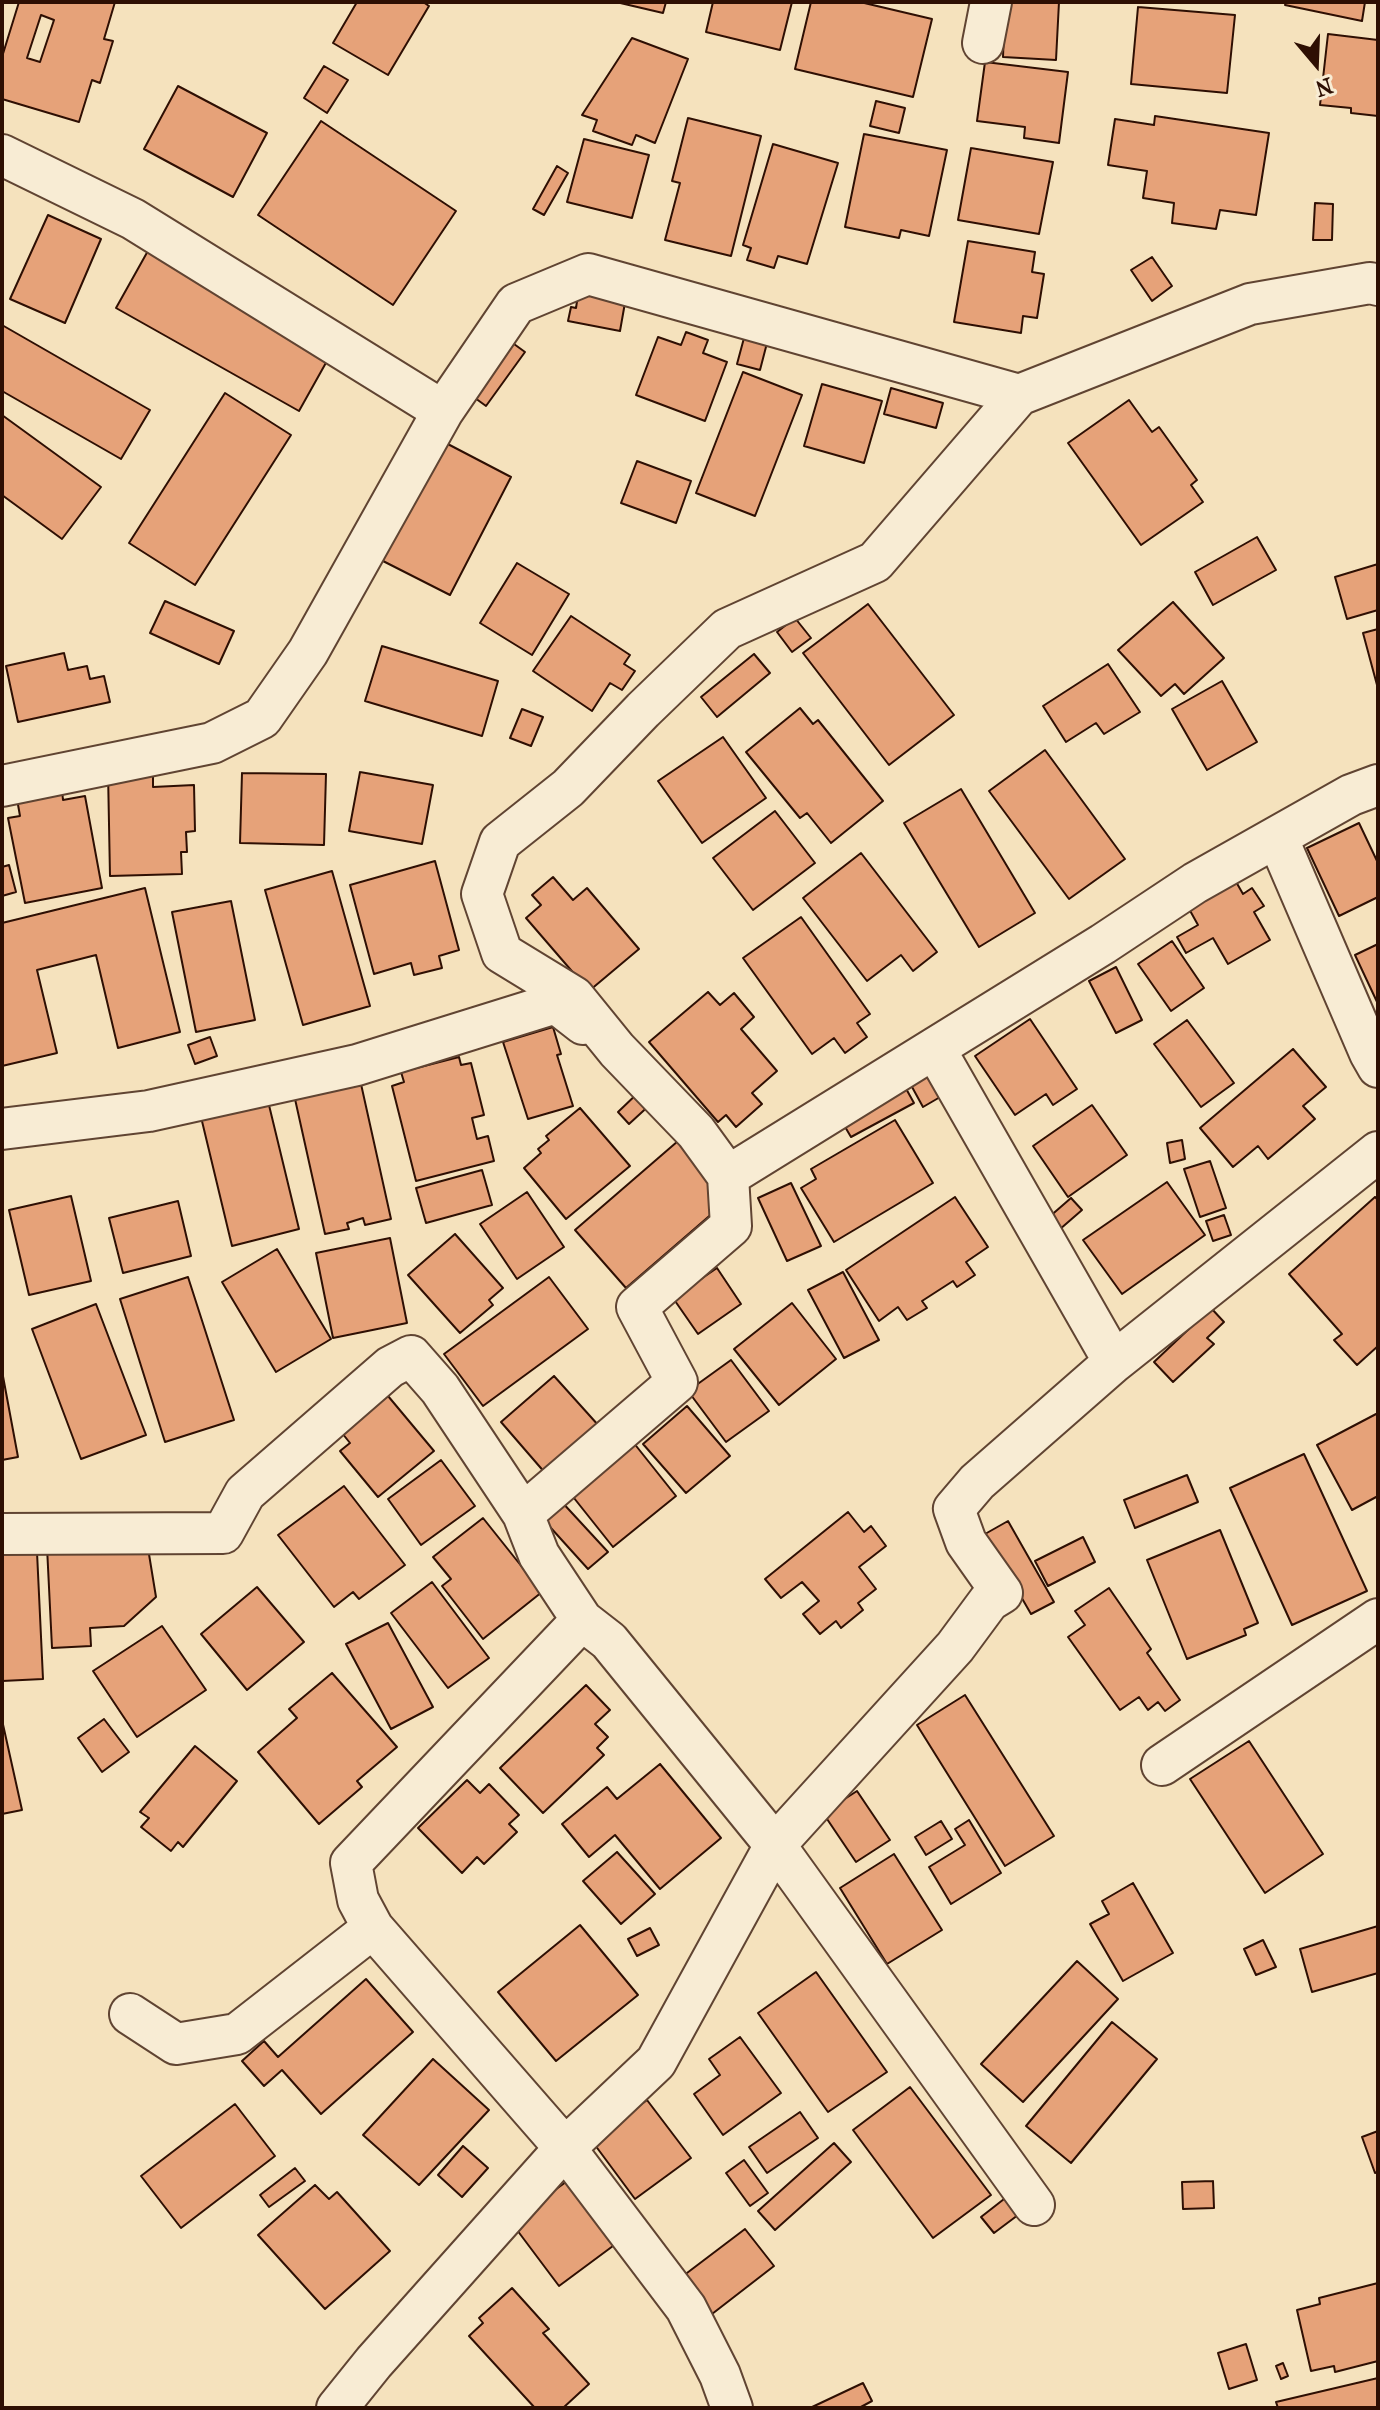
<!DOCTYPE html>
<html>
<head>
<meta charset="utf-8">
<style>
	body { margin:0 }
	#map { position:relative; width:1380px; height:2410px; overflow:hidden; background:#f5e2bd; font-family:"IM FELL French Canon",serif }
	canvas { display:block }
	.frame { position:absolute; inset:0; border:4px solid #2e0f03; pointer-events:none }
	.north { position:absolute; left:1276px; top:24px; width:80px; height:80px; -webkit-text-stroke:6px #f8ecd4; paint-order:stroke; rotate:161deg; font-size:22px; font-weight:700; line-height:32px; text-align:center; color:#2e0f03 }
	.north::after { content:''; display:block; margin:auto; width:28px; height:36px; background:#2e0f03; clip-path:polygon(50% 0,100% 100%,50% 72%,0 100%) }
</style>
</head>
<body>
<div id="map">
<canvas width="1380" height="2410"></canvas>
<div class="frame"></div>
<div class="north">N</div>
</div>
<script>
const ctx = document.querySelector('canvas').getContext('2d');
ctx.lineJoin = 'round';
function fill(path, color) {
  ctx.fillStyle = color;
  ctx.fill(path, 'evenodd');
}
function poly(rows) {
  const path = new Path2D();
  for (const r of rows) {
    path.moveTo(r[0], r[1]);
    for (let i = 2; i < r.length; i += 2) path.lineTo(r[i], r[i + 1]);
  }
  return path;
}
function stroke(path, color, width, dash) {
  ctx.strokeStyle = color;
  ctx.lineWidth = width;
  ctx.lineCap = dash ? 'butt' : 'round';
  ctx.setLineDash(dash || []);
  ctx.stroke(path);
}
const building = poly([
	[19,2,115,2,104,39,113,41,100,83,92,80,79,122,2,99,2,57,19,2],
	[41,15,54,20,40,62,27,58,41,15],
	[357,2,423,2,429,6,388,75,333,43,357,2],
	[616,2,666,2,663,13,616,2],
	[713,2,792,2,780,50,706,32,713,2],
	[811,2,860,2,932,19,913,97,795,69,811,2],
	[1005,2,1059,2,1056,60,1003,57,1005,2],
	[1286,2,1365,2,1362,21,1285,5,1286,2],
	[1138,7,1235,15,1227,93,1131,84,1138,7],
	[1328,34,1378,40,1378,116,1351,113,1351,108,1320,105,1328,34],
	[632,38,688,59,655,143,636,135,632,145,593,131,597,120,582,115,632,38],
	[985,62,1068,72,1059,143,1024,138,1025,127,977,121,985,62],
	[324,66,348,80,327,113,304,98,324,66],
	[178,86,267,133,233,197,144,149,178,86],
	[876,101,905,108,899,133,870,126,876,101],
	[1155,116,1269,133,1256,215,1220,210,1216,229,1172,223,1174,203,1143,198,1147,171,1108,165,1115,119,1154,125,1155,116],
	[688,118,761,136,731,256,665,240,680,183,672,181,688,118],
	[321,121,456,211,393,305,258,215,321,121],
	[864,134,947,150,929,236,901,230,899,238,845,227,864,134],
	[584,139,649,155,632,218,567,202,584,139],
	[773,144,838,163,807,264,778,256,774,268,747,260,751,248,743,245,773,144],
	[971,148,1053,162,1039,234,958,220,971,148],
	[557,166,568,173,544,215,533,209,557,166],
	[1315,203,1333,204,1332,240,1313,240,1315,203],
	[48,215,101,239,65,323,10,299,48,215],
	[968,241,1035,252,1032,272,1044,274,1037,318,1023,316,1021,333,954,322,968,241],
	[149,249,332,352,299,411,116,308,149,249],
	[1152,257,1172,286,1152,301,1131,270,1152,257],
	[579,288,626,297,620,331,568,321,571,307,576,308,579,288],
	[2,325,150,410,121,459,2,391,2,325],
	[686,332,708,340,703,353,727,362,705,421,636,395,658,337,681,345,686,332],
	[503,336,525,352,486,406,464,390,503,336],
	[744,338,767,343,760,370,737,364,744,338],
	[743,372,802,395,755,516,696,493,743,372],
	[822,384,882,401,864,463,804,446,822,384],
	[891,388,943,403,936,428,884,414,891,388],
	[225,393,291,435,195,585,129,543,225,393],
	[1129,400,1152,432,1159,427,1197,480,1191,485,1203,502,1141,545,1068,443,1129,400],
	[2,415,101,487,62,539,2,495,2,415],
	[442,441,511,477,450,595,381,560,442,441],
	[637,461,691,481,676,523,621,503,637,461],
	[1257,537,1276,570,1213,605,1195,572,1257,537],
	[517,563,569,594,532,655,480,623,517,563],
	[1378,564,1378,610,1347,619,1335,577,1378,564],
	[165,601,234,631,219,664,150,633,165,601],
	[1173,602,1224,658,1184,694,1175,684,1161,696,1118,650,1173,602],
	[868,604,954,715,889,765,803,653,868,604],
	[571,616,630,655,624,664,635,671,622,690,610,683,592,711,533,671,571,616],
	[795,618,811,638,792,652,777,632,795,618],
	[1378,629,1378,685,1377,685,1363,633,1378,629],
	[382,646,498,681,482,736,365,701,382,646],
	[64,653,68,670,87,666,90,679,104,676,110,702,18,722,6,666,64,653],
	[754,654,770,673,717,717,701,697,754,654],
	[1108,664,1140,712,1104,734,1096,723,1066,742,1043,706,1108,664],
	[1222,681,1257,742,1207,770,1172,709,1222,681],
	[800,708,813,724,818,720,883,801,831,843,807,813,800,818,746,752,800,708],
	[522,709,543,717,531,746,510,738,522,709],
	[723,737,766,798,702,843,658,781,723,737],
	[1045,750,1125,859,1069,899,989,791,1045,750],
	[153,771,153,787,194,785,195,831,186,832,187,852,181,852,182,874,110,876,108,772,153,771],
	[360,772,433,785,422,844,349,831,360,772],
	[242,773,326,774,324,845,240,843,242,773],
	[961,789,1035,913,979,947,904,823,961,789],
	[62,790,63,800,85,796,102,888,25,903,8,818,20,816,17,799,62,790],
	[775,811,815,863,753,910,713,858,775,811],
	[1359,823,1378,863,1378,897,1339,916,1307,848,1359,823],
	[861,853,937,952,913,971,901,955,867,981,803,898,861,853],
	[435,861,459,950,439,956,442,968,414,975,411,963,374,974,350,885,435,861],
	[9,865,16,892,2,896,2,867,9,865],
	[332,871,370,1006,303,1025,265,890,332,871],
	[553,877,573,900,587,888,639,949,589,991,526,918,541,905,532,895,553,877],
	[1235,880,1243,894,1252,888,1264,906,1254,912,1270,940,1228,964,1213,938,1186,953,1177,937,1198,925,1188,907,1235,880],
	[145,888,180,1032,118,1048,96,955,37,970,57,1053,2,1066,2,923,145,888],
	[231,901,255,1020,196,1032,172,912,231,901],
	[801,917,870,1014,857,1023,867,1037,845,1053,834,1038,812,1054,743,958,801,917],
	[1172,941,1204,988,1171,1011,1138,964,1172,941],
	[1378,944,1378,1004,1355,955,1378,944],
	[1116,967,1142,1020,1116,1033,1089,981,1116,967],
	[708,992,720,1005,734,993,754,1017,741,1029,777,1071,752,1093,762,1104,736,1127,726,1115,718,1122,649,1042,708,992],
	[1030,1019,1077,1089,1053,1105,1046,1094,1015,1115,975,1056,1030,1019],
	[1187,1020,1234,1083,1201,1107,1154,1044,1187,1020],
	[553,1027,561,1054,557,1055,573,1106,528,1119,503,1042,553,1027],
	[210,1037,217,1056,195,1064,188,1045,210,1037],
	[1293,1049,1326,1087,1303,1106,1315,1119,1268,1159,1258,1146,1233,1167,1200,1128,1293,1049],
	[459,1057,461,1065,471,1063,484,1115,472,1118,477,1139,488,1136,494,1161,416,1181,392,1086,404,1082,401,1072,459,1057],
	[931,1062,947,1093,923,1107,906,1076,931,1062],
	[361,1084,391,1219,365,1225,363,1218,347,1223,349,1229,325,1234,295,1099,361,1084],
	[904,1085,914,1103,851,1137,841,1120,904,1085],
	[642,1089,653,1102,629,1124,618,1112,642,1089],
	[268,1101,299,1229,232,1246,201,1117,268,1101],
	[1092,1105,1127,1155,1068,1197,1033,1146,1092,1105],
	[580,1108,630,1166,566,1219,524,1168,541,1153,538,1149,549,1140,546,1136,580,1108],
	[895,1120,933,1183,834,1242,801,1188,816,1179,811,1169,895,1120],
	[1182,1140,1185,1159,1170,1163,1167,1143,1182,1140],
	[678,1141,729,1199,626,1288,575,1230,678,1141],
	[1210,1161,1226,1208,1200,1217,1184,1169,1210,1161],
	[482,1170,492,1205,426,1223,416,1188,482,1170],
	[1167,1182,1205,1235,1122,1294,1083,1240,1167,1182],
	[791,1183,821,1246,787,1261,758,1198,791,1183],
	[527,1192,564,1247,517,1279,480,1224,527,1192],
	[71,1196,91,1281,29,1295,9,1210,71,1196],
	[955,1197,988,1247,966,1262,975,1275,957,1287,953,1281,922,1301,927,1308,907,1320,898,1307,879,1321,846,1270,955,1197],
	[1375,1197,1378,1200,1378,1346,1357,1365,1334,1340,1342,1334,1289,1274,1375,1197],
	[1071,1198,1082,1210,1059,1230,1048,1218,1071,1198],
	[178,1201,191,1256,123,1273,109,1218,178,1201],
	[1224,1215,1231,1235,1213,1241,1206,1221,1224,1215],
	[455,1234,503,1288,489,1300,493,1305,460,1333,408,1275,455,1234],
	[390,1238,407,1323,333,1338,316,1253,390,1238],
	[277,1249,331,1339,276,1372,222,1282,277,1249],
	[717,1268,741,1304,698,1334,673,1298,717,1268],
	[843,1272,879,1340,844,1358,808,1290,843,1272],
	[188,1277,234,1420,165,1442,120,1299,188,1277],
	[549,1277,588,1329,483,1406,444,1354,549,1277],
	[792,1303,836,1359,779,1405,734,1349,792,1303],
	[96,1304,146,1435,81,1459,32,1329,96,1304],
	[1211,1308,1224,1322,1207,1338,1214,1344,1173,1382,1154,1362,1211,1308],
	[731,1360,769,1411,726,1442,688,1391,731,1360],
	[2,1371,18,1457,2,1460,2,1371],
	[554,1376,599,1426,546,1474,501,1422,554,1376],
	[383,1390,434,1451,378,1497,340,1451,350,1443,338,1428,383,1390],
	[687,1406,730,1456,686,1493,643,1444,687,1406],
	[1378,1413,1378,1496,1352,1510,1317,1445,1378,1413],
	[633,1442,676,1496,613,1547,570,1493,633,1442],
	[1304,1454,1367,1591,1292,1625,1230,1488,1304,1454],
	[441,1460,475,1506,421,1545,388,1499,441,1460],
	[1187,1475,1198,1502,1135,1528,1124,1500,1187,1475],
	[344,1486,405,1565,359,1599,353,1592,334,1607,278,1535,344,1486],
	[560,1500,608,1552,588,1569,541,1517,560,1500],
	[848,1512,864,1532,871,1526,886,1546,859,1567,876,1589,858,1603,863,1610,841,1628,836,1621,820,1634,803,1614,819,1601,802,1582,781,1598,765,1579,848,1512],
	[483,1518,542,1592,483,1639,442,1586,451,1579,433,1557,483,1518],
	[1008,1521,1054,1602,1031,1614,985,1534,1008,1521],
	[1220,1530,1258,1623,1244,1629,1246,1635,1187,1659,1147,1560,1220,1530],
	[1083,1537,1095,1562,1048,1586,1035,1561,1083,1537],
	[147,1542,156,1597,124,1626,90,1628,91,1646,52,1648,47,1547,147,1542],
	[37,1552,43,1679,2,1681,2,1554,37,1552],
	[432,1582,489,1658,448,1688,391,1613,432,1582],
	[257,1587,304,1642,247,1690,201,1634,257,1587],
	[1109,1588,1151,1649,1147,1653,1180,1700,1165,1711,1158,1702,1148,1710,1139,1697,1120,1710,1068,1637,1085,1625,1075,1611,1109,1588],
	[388,1623,433,1707,391,1729,346,1644,388,1623],
	[162,1626,206,1690,137,1737,93,1671,162,1626],
	[332,1673,397,1747,357,1781,362,1787,319,1824,258,1752,297,1718,289,1709,332,1673],
	[586,1685,610,1710,595,1724,608,1737,597,1748,604,1755,543,1813,500,1768,586,1685],
	[965,1695,1054,1836,1005,1866,917,1725,965,1695],
	[104,1719,129,1752,102,1772,78,1738,104,1719],
	[2,1720,22,1810,2,1814,2,1720],
	[1249,1741,1323,1854,1265,1893,1190,1779,1249,1741],
	[195,1746,237,1781,183,1847,178,1842,171,1851,141,1827,149,1818,140,1812,195,1746],
	[660,1764,721,1838,660,1889,615,1835,589,1857,562,1824,607,1787,617,1799,660,1764],
	[467,1780,480,1793,489,1784,519,1815,509,1824,517,1832,484,1864,477,1857,462,1873,418,1828,467,1780],
	[857,1791,890,1840,856,1862,823,1813,857,1791],
	[969,1820,1001,1873,951,1904,929,1867,965,1845,955,1829,969,1820],
	[941,1821,952,1839,926,1855,915,1837,941,1821],
	[617,1852,655,1894,621,1924,583,1881,617,1852],
	[894,1854,942,1930,887,1964,840,1888,894,1854],
	[1133,1883,1173,1953,1123,1981,1090,1924,1109,1914,1102,1901,1133,1883],
	[580,1925,638,1995,556,2061,498,1992,580,1925],
	[1378,1926,1378,1973,1312,1992,1300,1949,1378,1926],
	[650,1928,659,1945,637,1956,628,1939,650,1928],
	[1263,1940,1276,1967,1256,1975,1244,1949,1263,1940],
	[1077,1961,1118,1999,1023,2102,981,2064,1077,1961],
	[816,1972,887,2072,828,2112,758,2013,816,1972],
	[366,1979,413,2032,321,2114,282,2070,264,2086,242,2061,264,2041,278,2057,366,1979],
	[1112,2022,1157,2059,1071,2163,1026,2126,1112,2022],
	[740,2037,781,2093,723,2135,694,2094,720,2075,709,2059,740,2037],
	[433,2059,489,2110,419,2185,363,2135,433,2059],
	[910,2087,991,2195,933,2238,853,2130,910,2087],
	[647,2100,691,2158,635,2199,592,2141,647,2100],
	[235,2104,275,2156,181,2228,141,2176,235,2104],
	[800,2112,818,2138,767,2173,749,2147,800,2112],
	[1378,2131,1378,2172,1375,2173,1362,2137,1378,2131],
	[834,2143,851,2162,775,2230,758,2211,834,2143],
	[463,2146,488,2168,462,2197,438,2175,463,2146],
	[744,2160,768,2193,750,2206,726,2173,744,2160],
	[295,2168,305,2181,269,2207,260,2195,295,2168],
	[570,2179,617,2243,559,2286,511,2222,570,2179],
	[1213,2181,1214,2208,1183,2209,1182,2182,1213,2181],
	[315,2185,329,2199,337,2192,390,2251,325,2309,258,2235,315,2185],
	[1013,2192,1026,2209,994,2233,981,2217,1013,2192],
	[745,2229,774,2266,712,2314,683,2276,745,2229],
	[1378,2283,1378,2361,1335,2372,1334,2366,1311,2371,1297,2310,1320,2304,1319,2298,1378,2283],
	[512,2288,549,2329,543,2333,589,2384,563,2408,535,2408,469,2336,483,2323,479,2318,512,2288],
	[1246,2344,1257,2380,1229,2389,1218,2353,1246,2344],
	[1283,2363,1288,2376,1281,2379,1276,2366,1283,2363],
	[1378,2378,1378,2408,1278,2408,1276,2402,1378,2378],
	[863,2383,872,2401,859,2408,810,2408,863,2383]
]);
fill(building, '#e6a279');
stroke(building, '#2e0f03', 2);
const minor = poly([
	[983,43,991,2],
	[2,155,133,219,443,411],
	[1019,395,875,562,727,629,643,710,568,788,500,842,482,894,502,953,574,997,617,1050,696,1132,728,1176,1103,944,1195,883,1351,795,1378,785],
	[2,786,212,743,262,718,308,652,443,411,516,304,588,274,1019,395,1250,304,1370,283,1378,285],
	[1277,837,1370,1053,1378,1067],
	[935,1049,1114,1362],
	[2,1129,149,1111,357,1065,556,1003,583,1024],
	[523,1514,677,1382,637,1307,731,1226,728,1176],
	[2,1534,223,1533,245,1493,390,1367,411,1356,440,1389,523,1514,539,1555,582,1620,609,1641,775,1845,1034,2205],
	[1162,1765,1378,1619],
	[373,1928,565,2148,686,2308,720,2375,732,2408],
	[130,2014,176,2044,237,2034,373,1928,358,1900,351,1863,582,1620],
	[337,2408,374,2362,565,2148,656,2062,775,1845,955,1647,989,1601,1002,1593,966,1542,954,1509,977,1482,1114,1362,1378,1152]
]);
stroke(minor, '#604432', 44);
stroke(minor, '#f8ecd4', 40);
</script>
</body>
</html>
